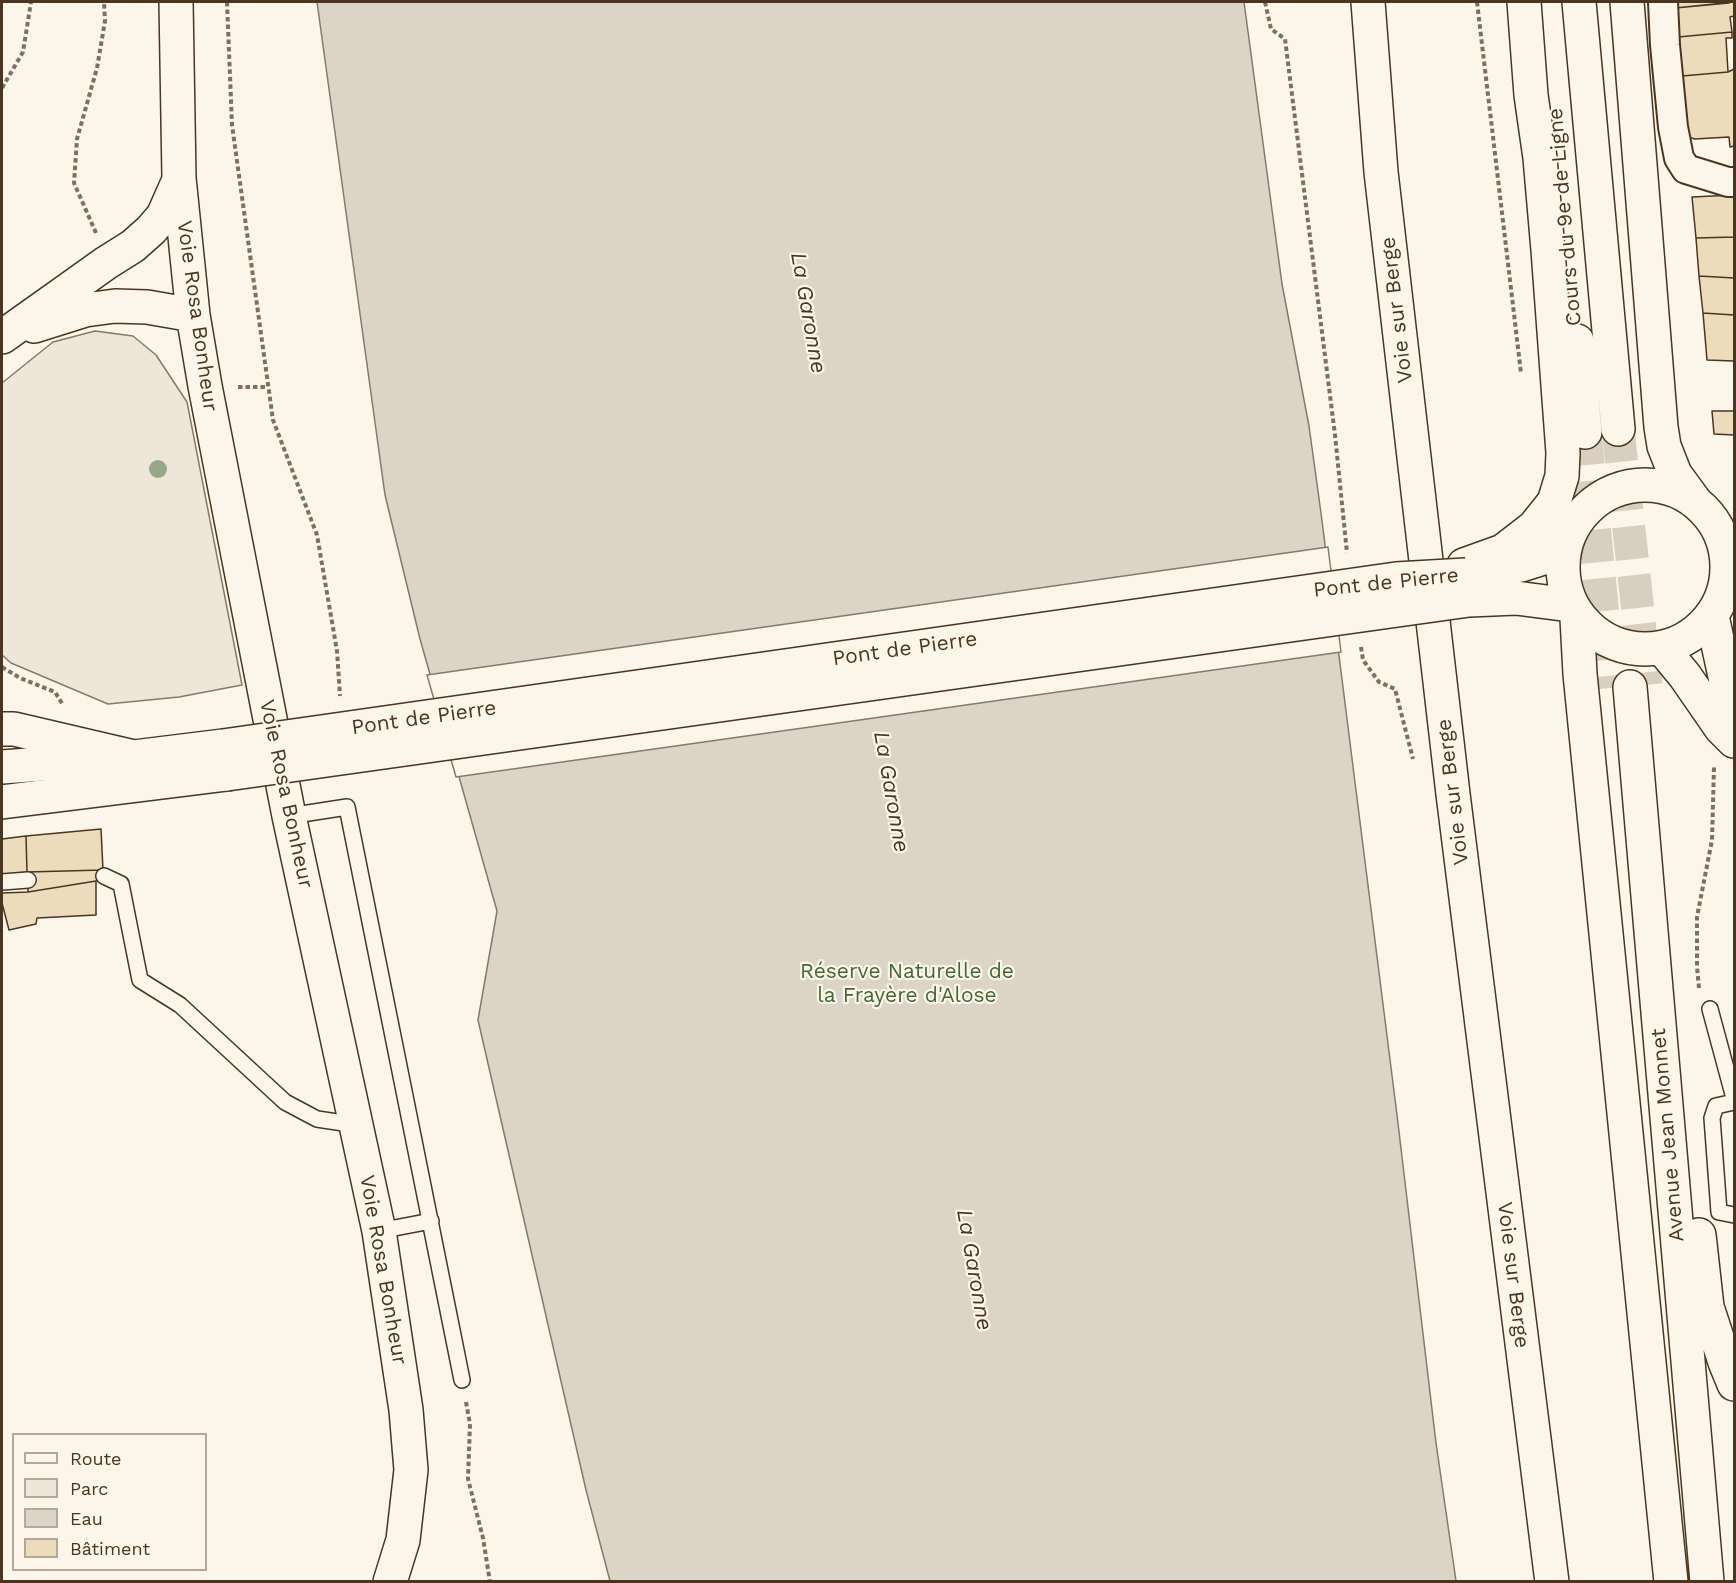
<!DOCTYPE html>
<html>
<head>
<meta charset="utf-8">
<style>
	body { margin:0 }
	#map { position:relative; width:1736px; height:1583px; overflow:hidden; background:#fbf6e9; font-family:"Work Sans",sans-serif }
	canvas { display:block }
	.frame { position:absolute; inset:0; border:3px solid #4a3520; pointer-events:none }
	.legend { position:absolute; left:12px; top:1433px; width:195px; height:138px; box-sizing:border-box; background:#fbf6e9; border:2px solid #b4a999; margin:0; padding:8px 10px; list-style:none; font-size:18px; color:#4a3520 }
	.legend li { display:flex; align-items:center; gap:12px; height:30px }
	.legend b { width:30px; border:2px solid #b4a999 }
</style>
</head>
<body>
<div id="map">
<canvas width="1736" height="1583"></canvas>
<div class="frame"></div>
<ul class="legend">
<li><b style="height:8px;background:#fbf6e9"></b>Route</li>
<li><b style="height:16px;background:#ede6d9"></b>Parc</li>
<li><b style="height:16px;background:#dcd4c6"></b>Eau</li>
<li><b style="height:16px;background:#ecdcbc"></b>Bâtiment</li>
</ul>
</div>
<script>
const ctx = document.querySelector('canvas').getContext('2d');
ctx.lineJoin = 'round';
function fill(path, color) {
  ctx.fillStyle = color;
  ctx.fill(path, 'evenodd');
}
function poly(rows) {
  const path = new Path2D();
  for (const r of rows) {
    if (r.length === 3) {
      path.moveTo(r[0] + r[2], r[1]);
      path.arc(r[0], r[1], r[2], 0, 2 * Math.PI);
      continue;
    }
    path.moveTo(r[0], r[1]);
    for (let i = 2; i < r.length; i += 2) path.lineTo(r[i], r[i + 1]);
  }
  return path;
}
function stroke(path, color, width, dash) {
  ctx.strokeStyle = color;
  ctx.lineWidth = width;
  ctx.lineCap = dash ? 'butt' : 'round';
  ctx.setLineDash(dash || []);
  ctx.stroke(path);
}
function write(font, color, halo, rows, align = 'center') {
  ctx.font = font + ' "Work Sans",sans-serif';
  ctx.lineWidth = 4.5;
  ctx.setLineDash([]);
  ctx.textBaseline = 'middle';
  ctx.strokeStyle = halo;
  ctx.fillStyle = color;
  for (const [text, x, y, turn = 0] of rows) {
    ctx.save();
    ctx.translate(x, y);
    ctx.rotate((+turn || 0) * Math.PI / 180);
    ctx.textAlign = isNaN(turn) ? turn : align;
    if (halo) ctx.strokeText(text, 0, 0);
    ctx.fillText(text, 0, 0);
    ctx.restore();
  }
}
const green = poly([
	[95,331,133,336,156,355,187,402,242,685,179,697,108,704,11,663,2,655,2,383,53,342,95,331]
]);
fill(green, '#ede6d9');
stroke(green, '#887966', 1.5);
const water = poly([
	[317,2,1244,2,1282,284,1309,426,1321,513,1397,1115,1436,1443,1456,1581,610,1581,586,1490,478,1020,497,911,420,639,385,495,317,2]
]);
fill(water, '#dcd4c6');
stroke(water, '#887966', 1.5);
const pier = poly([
	[1328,547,1341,652,456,777,427,675,1328,547]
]);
fill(pier, '#fbf6e9');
stroke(pier, '#887966', 1.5);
const building = poly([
	[1674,2,1729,2,1729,3,1675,8,1674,2],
	[1734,2,1734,16,1730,17,1732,32,1678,37,1675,8,1734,2],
	[1732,32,1732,38,1726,38,1728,72,1682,76,1678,37,1732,32],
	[1734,69,1734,146,1730,147,1729,137,1695,139,1688,137,1682,76,1728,72,1734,69],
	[1734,195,1734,237,1696,238,1692,197,1734,195],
	[1734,237,1734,278,1699,276,1696,238,1734,237],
	[1699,276,1734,278,1734,315,1703,313,1699,276],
	[1703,313,1734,315,1734,361,1707,360,1703,313],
	[1712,411,1734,411,1734,435,1714,434,1712,411],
	[101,829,103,870,27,872,26,836,101,829],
	[26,836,27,872,2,875,2,839,26,836],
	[103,870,104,876,96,881,28,892,27,872,103,870],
	[96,881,96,915,37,918,36,924,9,930,2,903,2,893,28,892,96,881]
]);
fill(building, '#ecdcbc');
stroke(building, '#4a3520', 1.5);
stroke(poly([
	[1618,429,1646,685],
	[1585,432,1610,688]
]), '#d8cfc1', 33, [33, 16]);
const lane = poly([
	[289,816,347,807,462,1380],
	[104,876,121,884,140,980,180,1005,285,1102,317,1119,357,1125],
	[2,882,28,880],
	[1710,1009,1734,1098],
	[1734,1102,1716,1106,1712,1118,1719,1212,1734,1215],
	[379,1231,431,1221]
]);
const street = poly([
	[1663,2,1665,45,1673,127,1679,158,1686,169,1728,182,1734,182]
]);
const secondary = poly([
	[176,2,179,178,193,315,205,386,289,816,379,1231,406,1410,411,1470,403,1540,390,1582],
	[1579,2,1618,429],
	[1627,2,1661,427,1664,446,1675,474,1694,500],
	[34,326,85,310,115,306,147,307,193,315],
	[2,337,106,263,133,246,151,230,163,216,179,180],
	[1577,341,1585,432],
	[1464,565,1503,551,1534,527,1554,502,1562,476,1563,453,1548,250,1540,158,1531,95,1524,2],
	[1712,616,1726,681,1734,703],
	[1577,618,1580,674,1671,1582],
	[1662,648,1685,676,1721,728,1734,741],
	[1630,687,1707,1582],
	[2,767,123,758],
	[1699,1235,1707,1307,1725,1362,1734,1384]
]);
const primary = poly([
	[1368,2,1381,172,1453,794,1552,1582],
	[1645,567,82],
	[1466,575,1521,565,1543,558,1572,527],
	[1469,600,1516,598,1570,605],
	[2,729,14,729,134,757,223,746],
	[2,802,227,774]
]);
stroke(lane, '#4a3520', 18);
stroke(street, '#4a3520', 32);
stroke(secondary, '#4a3520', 36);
stroke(primary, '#4a3520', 36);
stroke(poly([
	[227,2,232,125,273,420,317,535,337,651,340,696],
	[1265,2,1271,29,1285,39,1335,435,1347,553],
	[1477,2,1521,373],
	[2,88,23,52,31,2],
	[96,233,74,183,77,139,97,68,105,21,104,2],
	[238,387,268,387],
	[1361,647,1363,660,1379,682,1395,689,1413,759],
	[2,667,20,678,55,692,63,705],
	[1699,988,1697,967,1697,917,1712,840,1714,767],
	[466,1402,470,1424,468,1479,483,1538,490,1582]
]), '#7f6f5c', 4, [4.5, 3]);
stroke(lane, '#fbf6e9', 15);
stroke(street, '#fbf6e9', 28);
stroke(secondary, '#fbf6e9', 33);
stroke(primary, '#fbf6e9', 33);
const primaryBridge = poly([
	[223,746,1396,579,1466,575],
	[227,774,1469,600]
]);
stroke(primaryBridge, '#4a3520', 36, []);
stroke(primaryBridge, '#fbf6e9', 33);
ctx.fillStyle = '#96a887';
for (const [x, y] of [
	[158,469]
]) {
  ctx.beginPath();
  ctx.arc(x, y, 9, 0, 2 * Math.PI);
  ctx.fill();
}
write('21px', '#4a3520', '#fbf6e9', [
	["Cours du 9e de Ligne",1565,217,-95],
	["Voie sur Berge",1397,310,-97],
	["Voie Rosa Bonheur",197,316,82],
	["Pont de Pierre",1386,583,-6],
	["Pont de Pierre",905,649,-8],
	["Pont de Pierre",424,718,-8],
	["Voie sur Berge",1453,792,-97],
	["Voie Rosa Bonheur",286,794,78],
	["Avenue Jean Monnet",1668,1135,-95],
	["Voie Rosa Bonheur",383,1270,80],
	["Voie sur Berge",1513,1275,83]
]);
write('21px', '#436837', '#fbf6e9', [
	["Réserve Naturelle de",907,972],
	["la Frayère d'Alose",907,996]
]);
write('italic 22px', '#4a3520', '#fbf6e9', [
	["La Garonne",808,313,80],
	["La Garonne",891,792,80],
	["La Garonne",974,1270,80]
]);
</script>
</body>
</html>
